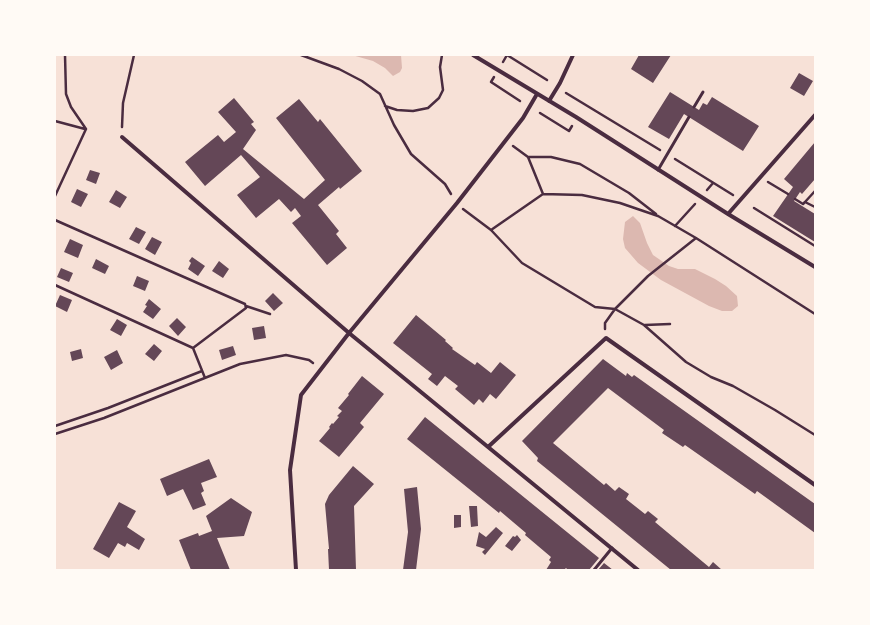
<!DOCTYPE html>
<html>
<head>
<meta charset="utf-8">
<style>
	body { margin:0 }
	#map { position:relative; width:870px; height:625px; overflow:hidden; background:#f7e1d7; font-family:Helvetica,sans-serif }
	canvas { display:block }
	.frame { position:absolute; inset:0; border:56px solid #fffaf5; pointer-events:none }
</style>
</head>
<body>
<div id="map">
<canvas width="870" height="625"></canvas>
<div class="frame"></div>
</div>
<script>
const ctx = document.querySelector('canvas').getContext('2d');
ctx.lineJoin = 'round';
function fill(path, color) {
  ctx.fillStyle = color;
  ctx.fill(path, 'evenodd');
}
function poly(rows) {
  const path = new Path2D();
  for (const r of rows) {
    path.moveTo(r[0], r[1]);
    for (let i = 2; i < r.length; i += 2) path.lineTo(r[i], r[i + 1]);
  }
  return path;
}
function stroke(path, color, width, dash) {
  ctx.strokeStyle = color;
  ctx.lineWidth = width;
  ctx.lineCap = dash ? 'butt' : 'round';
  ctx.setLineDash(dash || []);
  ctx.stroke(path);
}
fill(poly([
	[352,55,401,55,402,68,400,72,393,76,385,68,373,61],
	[633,216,640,223,647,243,653,255,669,266,678,269,695,269,715,279,726,286,737,296,738,306,732,311,722,311,709,306,661,280,638,263,625,248,623,239,625,222]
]), '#dcb8b0');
fill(poly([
	[639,55,671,55,653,83,631,69],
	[799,73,813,81,804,96,790,88],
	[670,92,699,110,703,103,707,105,712,97,759,126,743,151,684,114,669,139,648,127],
	[234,98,254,122,251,124,256,130,243,149,304,199,325,180,276,118,299,99,318,122,320,119,362,171,340,189,339,187,318,205,339,231,336,234,347,248,327,265,292,223,301,216,295,208,291,212,279,199,256,218,237,195,260,177,241,155,205,186,185,162,218,135,224,142,236,132,218,112],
	[815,142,815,179,802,194,800,192,794,201,815,214,815,242,773,216,793,187,784,179],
	[90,170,100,173,96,184,86,180],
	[77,189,88,194,81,207,71,202],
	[116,190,127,197,120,208,109,202],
	[136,227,146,232,139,244,129,239],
	[152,237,162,242,155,255,145,249],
	[70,239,83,245,78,258,64,252],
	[192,257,205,266,198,276,188,269,191,263,189,261],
	[96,259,109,266,105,274,92,268],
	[219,261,229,269,223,278,212,271],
	[61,268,73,273,69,282,57,277],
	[137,276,149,281,145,291,133,286],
	[273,293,283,303,274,311,265,301],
	[60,295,72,300,67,312,55,306],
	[149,299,161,309,153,319,143,312,147,306,145,305],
	[416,315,446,340,445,341,453,348,452,349,475,365,477,362,491,373,500,362,516,375,496,399,490,394,483,403,479,399,474,405,455,389,458,386,445,376,437,386,428,379,432,374,393,343],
	[177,318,186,327,178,336,169,326],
	[117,319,127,325,121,336,110,330],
	[264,326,266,338,254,340,252,328],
	[154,344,162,351,154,361,145,354],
	[233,346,236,355,222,360,219,350],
	[81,349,83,358,72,361,70,352],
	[117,350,123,363,111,370,104,357],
	[603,359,626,376,627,373,632,377,634,375,815,504,815,533,757,491,755,494,685,445,683,447,662,433,664,430,608,388,553,443,604,485,606,483,615,491,619,487,629,494,626,499,645,514,648,511,658,519,655,522,709,567,713,562,722,570,671,570,537,461,538,458,522,441],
	[362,376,384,394,360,423,364,427,339,457,319,441,330,428,329,427,332,423,333,424,339,417,337,416,342,411,338,408,349,395,348,394],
	[425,417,599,558,589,570,568,570,566,568,564,570,546,570,551,562,549,560,551,557,525,535,526,533,500,511,499,513,407,439],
	[209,459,217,477,201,483,204,491,201,493,206,505,193,510,183,489,167,496,160,479],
	[353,466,374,484,354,506,356,570,329,570,328,549,329,549,325,504,329,495],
	[417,487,421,529,416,570,403,570,408,532,404,489],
	[231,498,252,512,244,536,217,538,230,570,191,570,179,540,198,533,199,536,212,531,206,516],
	[119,502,136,511,127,527,145,539,139,550,127,543,125,547,118,543,109,558,93,549],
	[469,506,477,506,478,526,471,527],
	[454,515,461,515,461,527,454,528],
	[496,527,503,533,485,555,482,552,485,549,476,546,479,532,486,537],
	[517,535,521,540,512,551,505,546,513,536,515,537],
	[604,563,613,570,598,570]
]), '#644757');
stroke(poly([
	[65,55,66,94,71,107,86,129],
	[301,55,339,69,362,81,380,94,394,125,411,154,445,184,451,194],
	[503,62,507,55,547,80],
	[494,77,491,82,520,101],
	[566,93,660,150],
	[385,106,397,110,413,111,428,108,439,98,443,90,440,67,442,55],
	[540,113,569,131,572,126],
	[55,121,85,129],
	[122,127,123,103,134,55],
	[513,146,528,157,551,157,580,164,629,193,656,214],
	[675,159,733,195],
	[768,182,788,194],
	[707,190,713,183],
	[543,194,582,195,620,203,658,216,696,238,815,314],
	[55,196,86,129],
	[795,199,803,204,805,202,815,207],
	[805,202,815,191],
	[754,208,815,246],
	[463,209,491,230,522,263,595,307,615,309,644,325,686,362,711,377,733,386,775,410,815,435],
	[55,220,245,304,246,308,193,348],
	[675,226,695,204],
	[491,230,543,194,528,157],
	[55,285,193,348,205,378],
	[246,306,270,314],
	[645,325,670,324],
	[605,329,605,323,615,309,648,276,696,238],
	[55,426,108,408,202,371],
	[55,434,104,418,240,364,286,355,309,360,313,363]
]), '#4a2c40', 2.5);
stroke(poly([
	[694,107,703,92],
	[658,170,689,117],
	[594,570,612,548]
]), '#4a2c40', 3);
stroke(poly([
	[473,55,576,117,728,214,815,267],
	[549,101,560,83,573,55],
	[122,137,349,333,638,570],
	[728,214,815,115],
	[488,447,606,338,815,485],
	[296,570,290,470,301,395,349,333,457,203,523,118,537,94]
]), '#4a2c40', 4);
</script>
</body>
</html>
